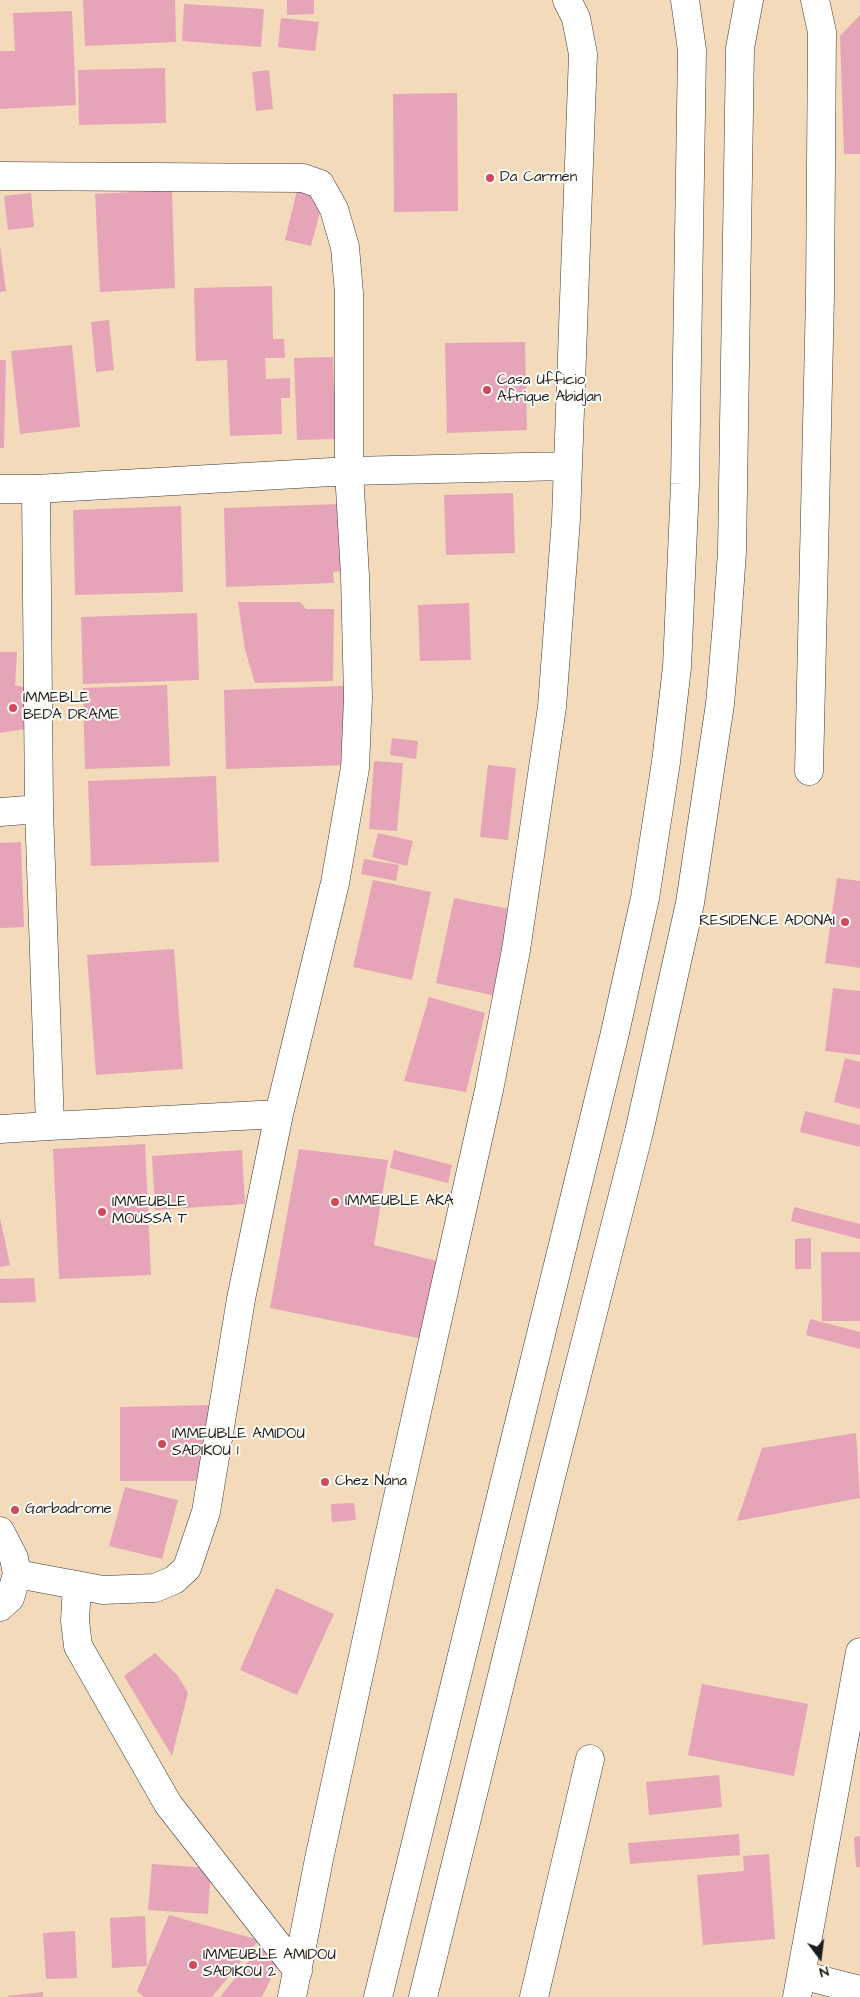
<!DOCTYPE html>
<html>
<head>
<meta charset="utf-8">
<style>
	body { margin:0 }
	#map { position:relative; width:860px; height:1997px; overflow:hidden; background:#f3dabb; font-family:"Architects Daughter",sans-serif }
	canvas { display:block }
	.north { position:absolute; left:795px; top:1932px; width:50px; height:50px; -webkit-text-stroke:4px #fdfcf7; paint-order:stroke; rotate:165deg; font-size:14px; font-weight:700; line-height:20px; text-align:center; color:#1c1c1c }
	.north::after { content:''; display:block; margin:auto; width:18px; height:22px; background:#1c1c1c; clip-path:polygon(50% 0,100% 100%,50% 72%,0 100%) }
</style>
</head>
<body>
<div id="map">
<canvas width="860" height="1997"></canvas>
<div class="north">N</div>
</div>
<script>
const ctx = document.querySelector('canvas').getContext('2d');
ctx.lineJoin = 'round';
function fill(path, color) {
  ctx.fillStyle = color;
  ctx.fill(path, 'evenodd');
}
function poly(rows) {
  const path = new Path2D();
  for (const r of rows) {
    path.moveTo(r[0], r[1]);
    for (let i = 2; i < r.length; i += 2) path.lineTo(r[i], r[i + 1]);
  }
  return path;
}
function stroke(path, color, width, dash) {
  ctx.strokeStyle = color;
  ctx.lineWidth = width;
  ctx.lineCap = dash ? 'butt' : 'round';
  ctx.setLineDash(dash || []);
  ctx.stroke(path);
}
function write(font, color, halo, rows, align = 'center') {
  ctx.font = font + ' "Architects Daughter",sans-serif';
  ctx.lineWidth = 4;
  ctx.setLineDash([]);
  ctx.textBaseline = 'middle';
  ctx.strokeStyle = halo;
  ctx.fillStyle = color;
  for (const [text, x, y, turn = 0] of rows) {
    ctx.save();
    ctx.translate(x, y);
    ctx.rotate((+turn || 0) * Math.PI / 180);
    ctx.textAlign = isNaN(turn) ? turn : align;
    if (halo) ctx.strokeText(text, 0, 0);
    ctx.fillText(text, 0, 0);
    ctx.restore();
  }
}
fill(poly([
	[83,0,175,0,176,42,85,46],
	[287,0,314,0,314,14,287,15],
	[184,4,264,9,261,47,182,41],
	[72,11,76,105,0,109,0,51,15,51,13,13],
	[860,15,860,154,844,154,840,36],
	[281,18,319,22,315,51,278,47],
	[165,68,166,123,79,125,78,70],
	[269,70,273,109,256,111,252,72],
	[457,93,458,211,394,212,393,94],
	[172,190,175,288,100,292,95,194],
	[297,190,324,196,311,246,285,240],
	[31,193,34,227,8,230,4,196],
	[0,246,6,291,0,292],
	[272,286,273,339,284,339,285,358,265,358,266,379,290,378,290,398,281,398,282,434,230,436,227,360,196,361,194,288],
	[109,320,114,370,96,372,91,322],
	[525,342,527,430,447,433,445,343],
	[72,345,80,427,20,434,11,351],
	[333,357,334,391,339,391,340,422,335,422,336,439,297,440,294,358],
	[0,360,6,360,4,448,0,448],
	[513,493,515,553,446,555,444,495],
	[340,504,342,571,333,572,334,583,226,587,224,508],
	[181,506,183,592,75,595,73,510],
	[238,602,300,602,306,609,334,609,333,681,255,683,245,650],
	[469,603,471,660,420,661,418,605],
	[197,613,199,680,83,684,81,617],
	[0,652,17,652,15,685,27,688,26,729,0,733],
	[167,685,170,766,85,769,83,688],
	[344,686,347,765,226,769,224,690],
	[392,738,418,741,416,759,390,755],
	[374,761,403,763,397,831,369,829],
	[488,765,516,768,508,840,480,837],
	[216,776,219,862,91,866,88,781],
	[378,833,413,841,407,866,372,857],
	[21,842,24,927,0,928,0,843],
	[364,859,399,865,396,881,361,874],
	[837,878,860,881,860,968,825,963],
	[373,880,431,892,412,980,353,967],
	[454,898,514,910,496,996,436,983],
	[174,949,183,1069,96,1075,87,955],
	[833,988,860,991,860,1055,825,1051],
	[429,997,485,1013,466,1092,404,1081],
	[845,1058,860,1062,860,1109,834,1102],
	[805,1111,860,1125,860,1147,800,1132],
	[145,1144,151,1275,59,1279,53,1149],
	[299,1149,388,1160,374,1245,441,1262,423,1339,270,1308],
	[242,1150,245,1204,155,1210,152,1156],
	[394,1150,452,1165,448,1183,390,1168],
	[794,1207,860,1224,860,1239,791,1221],
	[0,1218,10,1265,0,1267],
	[811,1238,811,1269,795,1269,795,1239],
	[821,1252,860,1252,860,1321,822,1321],
	[34,1278,36,1302,0,1303,0,1279],
	[810,1319,860,1332,860,1349,806,1335],
	[213,1405,196,1481,120,1481,120,1407],
	[856,1433,860,1498,737,1521,762,1448],
	[125,1487,178,1500,162,1559,109,1546],
	[354,1503,356,1520,332,1522,331,1504],
	[276,1588,334,1614,297,1695,240,1670],
	[155,1653,178,1676,188,1693,172,1756,124,1676],
	[702,1684,808,1704,794,1776,688,1755],
	[719,1775,722,1807,649,1815,646,1782],
	[739,1834,740,1855,630,1864,628,1843],
	[860,1836,860,1867,856,1867,854,1837],
	[769,1854,775,1939,703,1945,697,1875,744,1871,743,1856],
	[152,1864,211,1868,208,1914,148,1910],
	[169,1915,259,1940,212,1997,144,1997,137,1991],
	[145,1916,147,1966,112,1968,110,1918],
	[75,1931,77,1978,46,1979,43,1933],
	[260,1947,280,1960,262,1997,220,1997],
	[43,1992,43,1997,8,1997,8,1996]
]), '#e6a4b8');
const street = poly([
	[0,176,303,178,320,184,334,209,345,247,349,293,349,471,355,576,358,698,355,768,335,883,279,1114,241,1299,206,1512,187,1568,174,1580,155,1588,103,1590,17,1574],
	[0,489,36,489,349,471,568,466],
	[36,489,39,809,50,1126,279,1114],
	[809,771,820,296,822,32,815,0],
	[0,812,39,809],
	[0,1129,50,1126],
	[0,1531,14,1558,17,1574,10,1598,0,1607],
	[77,1585,75,1621,78,1646,168,1804,298,1971],
	[801,1975,860,1990],
	[292,1997,319,1859,386,1550,489,1090,516,950,552,707,566,519,583,54,576,18,567,0],
	[534,1997,590,1759],
	[797,1997,860,1652]
]);
const highway = poly([
	[378,1997,614,1037,645,898,666,762,677,667,685,484,692,50,685,0],
	[423,1997,551,1477,639,1132,690,903,720,704,727,623,732,552,740,48,749,0]
]);
stroke(street, '#3c3834', 29);
stroke(highway, '#3c3834', 29);
stroke(street, '#fff', 28);
stroke(highway, '#fff', 28);
for (const [x, y, r, color] of [
	[490,178,5,"#d1495b"],
	[487,390,5,"#d1495b"],
	[13,708,5,"#d1495b"],
	[845,922,5,"#d1495b"],
	[335,1202,5,"#d1495b"],
	[102,1212,5,"#d1495b"],
	[162,1444,5,"#d1495b"],
	[325,1482,5,"#d1495b"],
	[15,1510,5,"#d1495b"],
	[193,1965,5,"#d1495b"]
]) {
  const dot = new Path2D();
  dot.arc(x, y, r, 0, 2 * Math.PI);
  ctx.fillStyle = color;
  ctx.fill(dot);
  stroke(dot, '#fdfcf7', 2);
}
write('15px', '#1c1c1c', '#fdfcf7', [
	["Da Carmen",500,178],
	["Casa Ufficio",497,381],
	["Afrique Abidjan",497,398],
	["IMMEBLE",23,699],
	["BEDA DRAME",23,716],
	["RESIDENCE ADONAI",835,922,"right"],
	["IMMEUBLE AKA",345,1202],
	["IMMEUBLE",112,1203],
	["MOUSSA T",112,1220],
	["IMMEUBLE AMIDOU",172,1435],
	["SADIKOU 1",172,1452],
	["Chez Nana",335,1482],
	["Garbadrome",25,1510],
	["IMMEUBLE AMIDOU",203,1956],
	["SADIKOU 2",203,1973]
], 'left');
</script>
</body>
</html>
